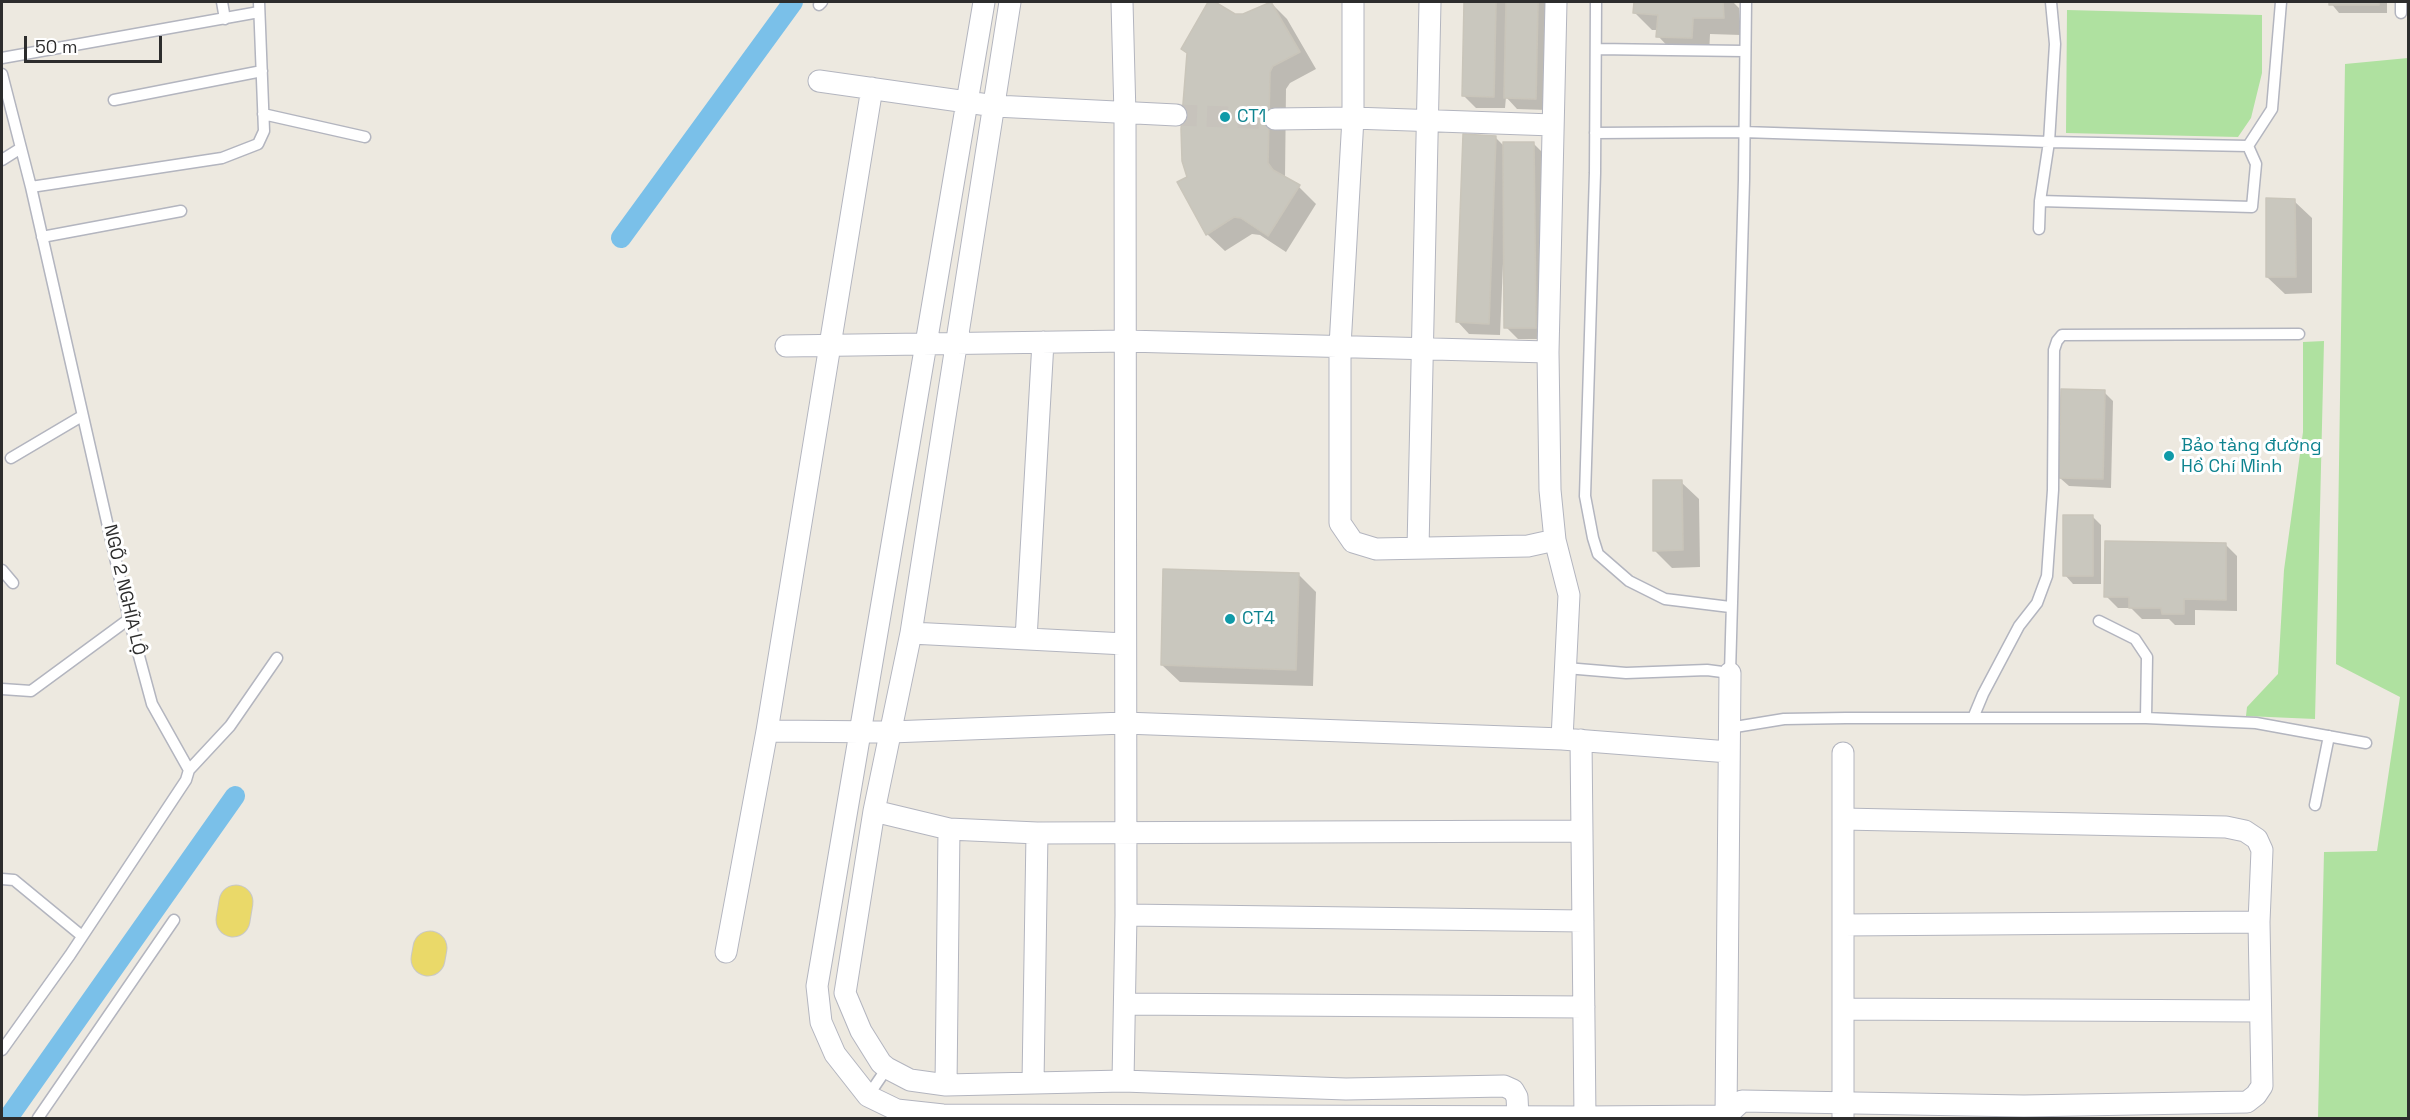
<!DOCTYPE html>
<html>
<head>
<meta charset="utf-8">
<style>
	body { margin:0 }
	#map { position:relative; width:2410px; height:1120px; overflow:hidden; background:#ede9e0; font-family:"Space Grotesk",sans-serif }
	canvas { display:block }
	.frame { position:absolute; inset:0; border:3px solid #2d2d2d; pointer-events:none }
	.scale { position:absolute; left:24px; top:36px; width:138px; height:27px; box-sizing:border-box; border:3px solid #2d2d2d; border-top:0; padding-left:8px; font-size:18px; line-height:21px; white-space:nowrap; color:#2d2d2d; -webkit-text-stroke:4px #fff; paint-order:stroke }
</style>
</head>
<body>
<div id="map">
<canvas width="2410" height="1120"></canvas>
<div class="frame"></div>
<div class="scale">50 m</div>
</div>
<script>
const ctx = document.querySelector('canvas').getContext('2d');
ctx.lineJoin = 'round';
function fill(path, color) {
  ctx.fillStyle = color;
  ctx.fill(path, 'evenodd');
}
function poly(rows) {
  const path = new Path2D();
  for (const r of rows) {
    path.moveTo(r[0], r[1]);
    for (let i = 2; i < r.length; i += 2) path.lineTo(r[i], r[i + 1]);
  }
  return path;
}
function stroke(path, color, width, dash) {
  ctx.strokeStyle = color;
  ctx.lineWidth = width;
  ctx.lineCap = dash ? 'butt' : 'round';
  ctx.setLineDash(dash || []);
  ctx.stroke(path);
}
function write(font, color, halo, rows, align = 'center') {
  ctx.font = font + ' "Space Grotesk",sans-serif';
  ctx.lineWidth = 6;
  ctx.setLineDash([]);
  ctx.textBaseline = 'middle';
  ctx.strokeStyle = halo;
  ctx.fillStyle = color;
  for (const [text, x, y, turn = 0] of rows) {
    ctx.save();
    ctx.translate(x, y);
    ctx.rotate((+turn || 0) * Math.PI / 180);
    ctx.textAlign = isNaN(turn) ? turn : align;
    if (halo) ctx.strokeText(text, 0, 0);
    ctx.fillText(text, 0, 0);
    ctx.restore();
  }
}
fill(poly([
	[2067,10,2262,15,2262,73,2251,118,2238,137,2066,133],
	[2408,58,2408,1118,2318,1118,2324,852,2377,851,2400,697,2336,664,2345,64],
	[2324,341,2315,719,2246,716,2247,707,2278,674,2284,570,2303,432,2303,342]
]), '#afe1a0');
fill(poly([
	[1210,2,1234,16,1244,16,1270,2,1287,19,1316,69,1290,83,1286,89,1285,178,1299,187,1316,204,1286,252,1260,235,1252,234,1225,251,1207,234,1189,178,1189,54,1183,49],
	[1465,2,1549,2,1547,110,1517,109,1506,97,1505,108,1476,108,1464,96],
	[1635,2,1733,2,1739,8,1741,35,1710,34,1709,55,1675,54,1658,36,1658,30,1652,30,1635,13],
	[2330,2,2387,2,2387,13,2339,13],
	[1495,137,1504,146,1533,143,1545,155,1547,339,1518,339,1506,327,1505,264,1503,264,1500,335,1469,334,1458,322],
	[2294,201,2312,218,2312,293,2285,294,2267,277],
	[2104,392,2113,401,2111,488,2069,486,2060,478],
	[1681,482,1699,499,1700,567,1672,568,1654,550],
	[2092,516,2101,525,2101,584,2073,584,2065,575],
	[2225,544,2237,556,2237,611,2195,610,2195,625,2175,625,2169,619,2142,619,2131,608,2118,608,2106,596],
	[1298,574,1316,592,1313,686,1180,682,1162,665]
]), '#0003');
stroke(poly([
	[621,238,793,2],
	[8,1118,235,796]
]), '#7ac0e9', 20);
const building = poly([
	[1208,2,1215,2,1235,14,1243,14,1271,2,1300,52,1273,66,1270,72,1268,163,1273,170,1300,185,1268,236,1241,218,1234,217,1206,235,1177,182,1187,177,1182,161,1181,129,1187,53,1181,49,1208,2],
	[1464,2,1496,2,1494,97,1462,96,1464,2],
	[1506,2,1538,2,1536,99,1504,98,1506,2],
	[1634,2,1723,2,1724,18,1693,18,1692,38,1656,37,1658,15,1633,13,1634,2],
	[2329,2,2379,2,2379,5,2329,5,2329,2],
	[1463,134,1496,136,1489,324,1456,322,1463,134],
	[1503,142,1534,142,1536,328,1504,328,1503,142],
	[2266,198,2295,199,2296,277,2266,277,2266,198],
	[2061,389,2105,390,2103,479,2059,478,2061,389],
	[1653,480,1682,480,1683,550,1653,551,1653,480],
	[2063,515,2093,515,2093,576,2063,576,2063,515],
	[2105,541,2226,543,2226,600,2184,599,2184,614,2162,614,2161,608,2129,608,2129,597,2104,597,2105,541],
	[1163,569,1299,573,1296,670,1161,665,1163,569]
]);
fill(building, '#c9c7be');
stroke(building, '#c9c5ba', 1.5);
stroke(poly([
	[1176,115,1275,119]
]), '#c7c3bc', 21, [21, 10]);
const lane = poly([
	[222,2,225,19],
	[1596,2,1595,173,1585,496,1593,538,1598,554,1629,581,1665,599,1730,607],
	[2401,2,2401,13],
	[819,5,822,2],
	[1596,49,1744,51],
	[2,58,259,12],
	[2,74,31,187,129,619,152,704,189,770,186,780,70,955,2,1050],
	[114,100,262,71],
	[263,114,365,137],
	[1595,133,1743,132,2049,142,2055,44,2051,2],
	[2,160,21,148],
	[31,187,222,158,258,144,264,131,259,2],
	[2040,201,2252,207,2256,164,2248,146],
	[2039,229,2040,201,2049,142,2248,146,2272,109,2281,2],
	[42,237,181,211],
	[11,458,82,416],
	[2,570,13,583],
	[2099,621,2135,639,2147,657,2146,718],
	[1566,668,1626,673,1707,670,1730,673,1744,180,1746,2],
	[2,689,31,691,129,619],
	[1973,718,1983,694,2019,626,2037,603,2047,576,2053,490,2054,350,2057,341,2062,335,2299,334],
	[1729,728,1784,719,1846,718,2146,718,2256,723,2366,743],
	[189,770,230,726,277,658],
	[2315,805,2329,736],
	[2,879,14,880,82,936],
	[868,1096,887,1068],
	[38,1118,174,920]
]);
const street = poly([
	[984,2,817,986,821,1022,835,1054,868,1096,897,1110,943,1115,1585,1117,1726,1116,1742,1101,2024,1106,2247,1102,2256,1095,2262,1086,2259,922,2262,850,2257,839,2245,831,2226,827,1843,819],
	[1010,2,911,633,874,811,845,993,861,1031,881,1063,887,1068,910,1080,946,1085,1123,1081,1346,1089,1504,1086,1513,1090,1517,1097,1518,1117],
	[1122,2,1125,115,1126,915,1123,1081],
	[1353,2,1353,118,1340,346,1340,523,1353,542,1376,549,1528,546,1555,540],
	[1556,2,1548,352,1550,490,1555,540,1569,595,1562,739],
	[819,81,995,106,1176,115],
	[1275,119,1353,118,1553,125],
	[786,346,1126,341,1548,352],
	[1418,548,1430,2],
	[911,633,1125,644],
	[1026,639,1043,342],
	[767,731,891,732,1124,723,1562,739,1729,752],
	[1581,740,1585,1118],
	[874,811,949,829,1037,833,1582,831],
	[1126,915,1583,921],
	[1843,925,2259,922],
	[726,952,767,731,872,88],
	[1126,1004,1584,1007],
	[1843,1009,2260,1011],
	[1033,1082,1037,833],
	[946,1085,949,829],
	[1726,1118,1730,673],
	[1843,1118,1843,753]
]);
const primary = poly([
	[233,920,236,902],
	[428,959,430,948]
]);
stroke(lane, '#b3b5bf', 13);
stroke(street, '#b3b5bf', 23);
stroke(primary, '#c8c8c8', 35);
stroke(lane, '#fff', 10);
stroke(street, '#fff', 21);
stroke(primary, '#ead969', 33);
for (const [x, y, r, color] of [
	[1225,117,6,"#0f9aa8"],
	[2169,456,6,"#0f9aa8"],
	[1230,619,6,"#0f9aa8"]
]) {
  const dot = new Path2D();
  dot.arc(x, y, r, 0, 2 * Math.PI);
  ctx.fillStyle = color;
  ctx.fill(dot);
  stroke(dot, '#fff', 2);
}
write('18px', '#0d838f', '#fff', [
	["CT1",1237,117],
	["Bảo tàng đường",2181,446],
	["Hồ Chí Minh",2181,467],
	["CT4",1242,619]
], 'left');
write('18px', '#2d2d2d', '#fff', [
	["NGÕ 2 NGHĨA LỘ",124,590,77]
]);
</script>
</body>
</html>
